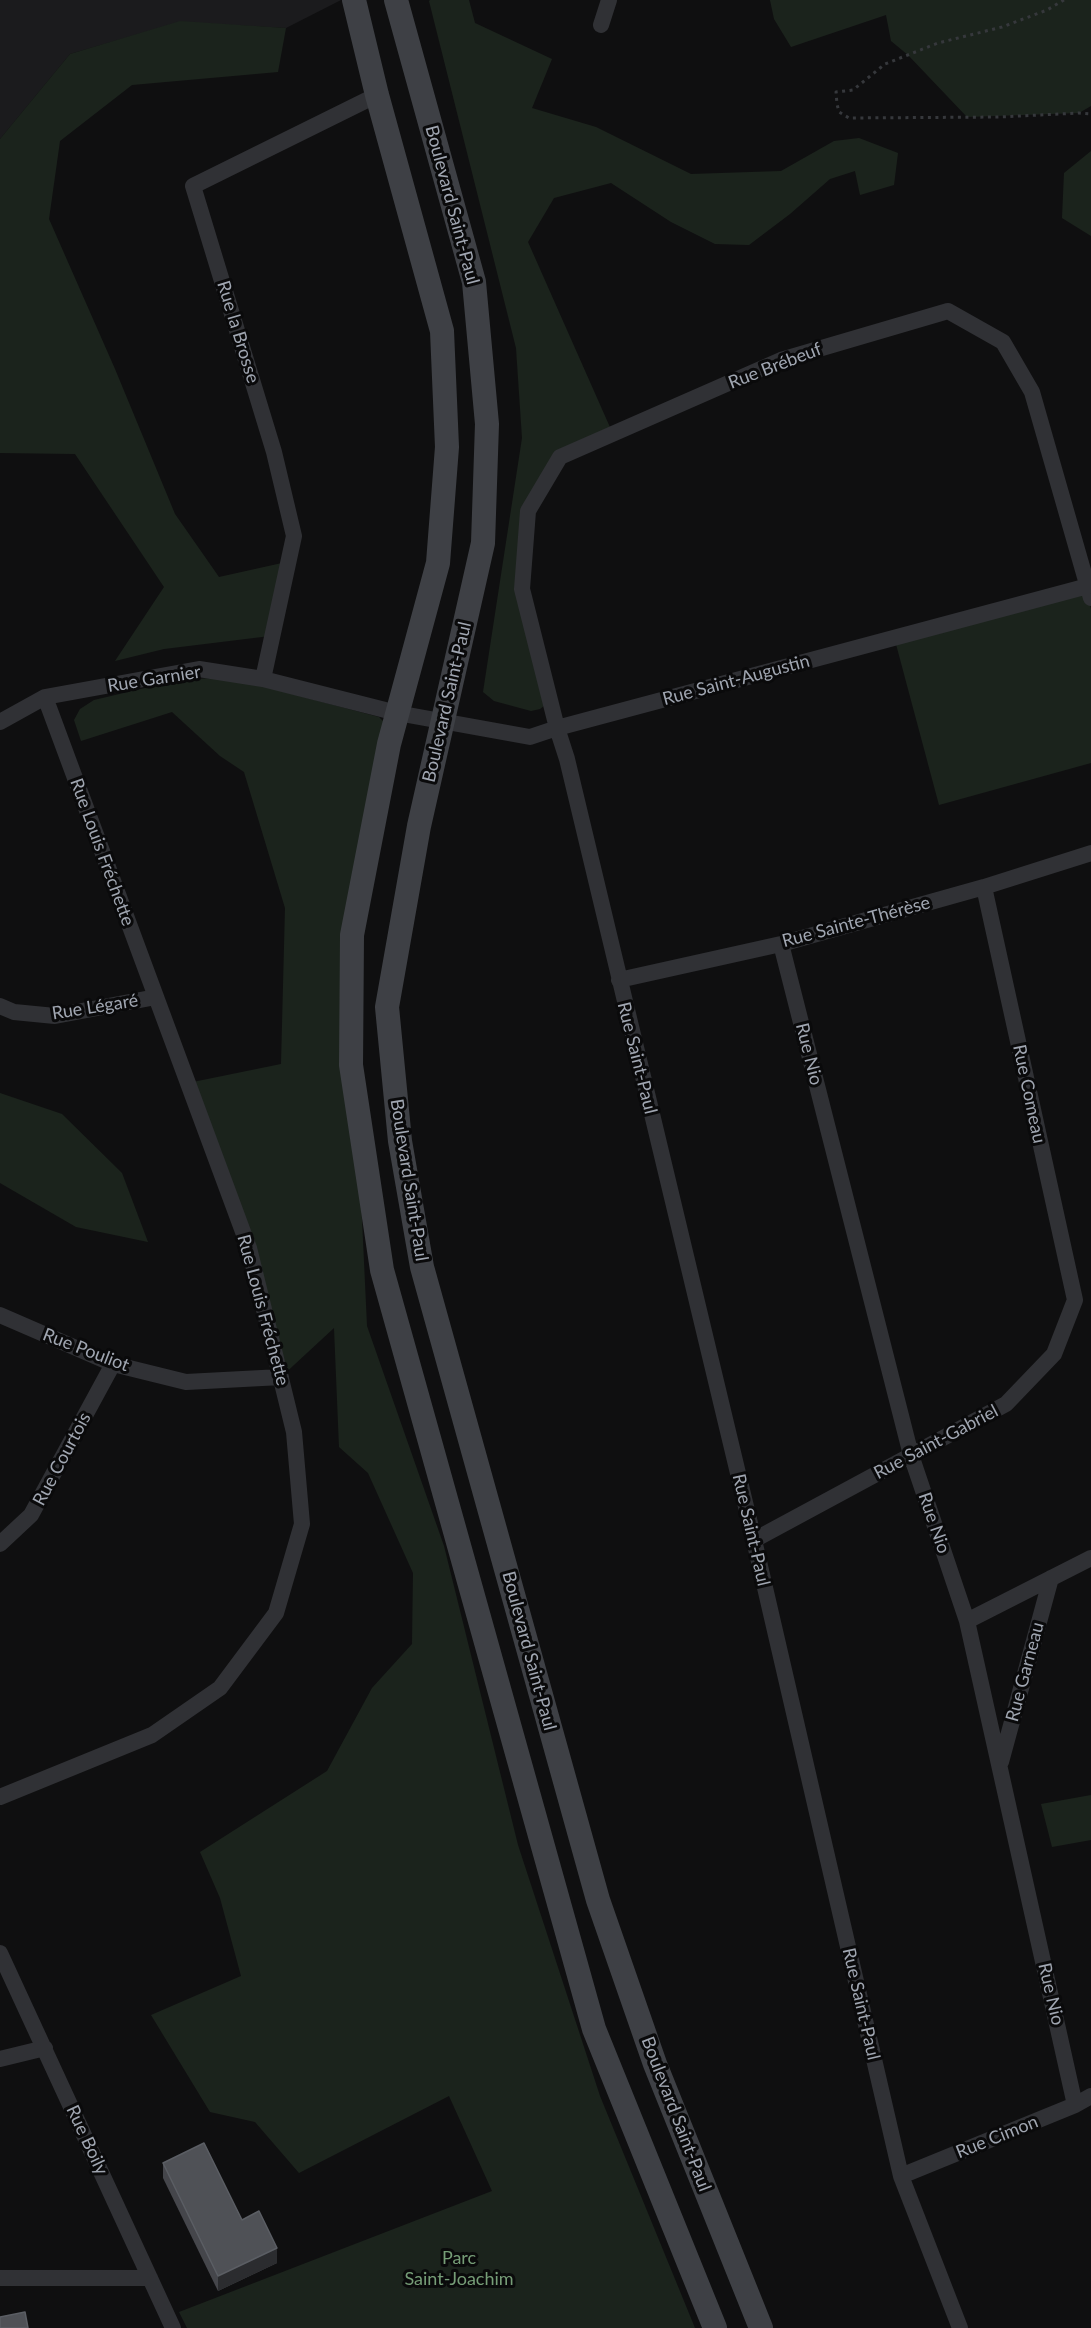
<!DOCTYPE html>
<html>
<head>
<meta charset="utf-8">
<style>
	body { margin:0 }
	canvas { display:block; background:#0f0f10 }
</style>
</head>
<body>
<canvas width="1091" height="2328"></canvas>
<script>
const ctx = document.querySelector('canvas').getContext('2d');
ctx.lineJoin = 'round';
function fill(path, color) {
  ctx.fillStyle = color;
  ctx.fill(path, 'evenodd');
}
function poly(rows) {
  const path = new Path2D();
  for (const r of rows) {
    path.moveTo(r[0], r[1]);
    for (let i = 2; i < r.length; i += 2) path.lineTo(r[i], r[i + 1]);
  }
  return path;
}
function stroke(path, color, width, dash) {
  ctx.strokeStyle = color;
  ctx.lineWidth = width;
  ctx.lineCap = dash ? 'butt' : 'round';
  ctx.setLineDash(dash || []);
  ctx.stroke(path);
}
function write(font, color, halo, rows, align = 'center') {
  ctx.font = font + ' Lato,sans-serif';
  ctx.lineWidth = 6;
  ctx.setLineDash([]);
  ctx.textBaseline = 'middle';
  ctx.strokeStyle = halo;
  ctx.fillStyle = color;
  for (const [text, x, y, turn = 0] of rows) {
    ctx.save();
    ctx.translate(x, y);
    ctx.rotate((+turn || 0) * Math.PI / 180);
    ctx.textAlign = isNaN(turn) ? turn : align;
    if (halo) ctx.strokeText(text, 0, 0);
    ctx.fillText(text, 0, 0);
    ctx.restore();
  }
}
fill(poly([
	[0,0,341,0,286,28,180,22,70,54,0,139]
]), '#1b1b1d');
fill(poly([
	[430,0,469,0,475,23,552,59,532,108,596,127,691,174,781,171,834,141,859,138,898,153,894,185,860,195,855,171,830,179,790,214,749,245,715,244,671,222,611,183,554,198,528,242,613,434,560,457,528,511,522,589,545,705,540,709,531,711,494,701,483,692,522,438,516,348,429,1],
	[770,0,1091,0,1091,106,1079,113,967,117,908,55,891,41,886,15,791,47,774,19],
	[180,21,286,28,278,72,132,85,60,141,49,219,115,369,175,514,219,577,282,563,270,636,164,649,115,661,164,587,75,454,0,453,0,139,70,54],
	[1091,151,1091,236,1062,218,1064,173],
	[1084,582,1091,609,1091,763,939,805,893,633],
	[214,678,262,686,379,717,390,728,357,879,360,1177,367,1326,444,1546,518,1845,600,2096,695,2328,187,2328,179,2312,492,2191,449,2096,299,2173,255,2122,210,2112,151,2015,241,1976,220,1898,200,1852,327,1771,372,1688,412,1644,413,1573,368,1473,339,1447,334,1328,281,1377,188,1083,281,1064,285,908,244,772,220,756,172,712,81,741,74,720,80,709,94,700,179,680],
	[0,1093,62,1114,122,1173,148,1242,76,1227,0,1183],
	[1091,1795,1091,1840,1052,1847,1041,1804]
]), '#1b231c');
stroke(poly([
	[1064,0,1047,10,1002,27,938,43,885,64,853,90,836,92,837,104,839,112,849,118,1000,117,1079,113,1091,114]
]), '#36383c', 3, [3, 4.5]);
stroke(poly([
	[601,25,609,0],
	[263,679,294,536,274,452,193,186,377,95],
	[0,722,45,697,199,669,263,679,397,713,530,737,557,728,1088,586],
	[781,944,911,1455,967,1621,1075,2105],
	[619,980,781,944,984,887,1091,853],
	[0,1006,14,1012,55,1016,156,997],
	[0,1315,113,1364,186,1382,281,1377],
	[754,1540,1006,1404,1054,1354,1075,1300,984,887],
	[0,1544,31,1515,113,1364],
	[967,1621,1091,1558],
	[1001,1762,1051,1578],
	[0,1797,152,1735,220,1688,276,1613,302,1524,294,1432,249,1248,45,697],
	[0,1953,173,2328],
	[0,2059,45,2048],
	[901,2176,1075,2105,1091,2096],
	[0,2278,150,2278],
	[960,2328,901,2176,754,1540,567,759,557,728,522,589,528,511,560,457,781,360,948,311,1003,342,1032,392,1091,598]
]), '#303135', 16);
stroke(poly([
	[354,0,377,95,442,331,447,447,438,563,389,744,352,935,351,1065,382,1270,594,2029,715,2328],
	[396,0,474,282,487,424,483,543,419,826,387,1007,400,1141,422,1267,598,1900,655,2064,761,2328]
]), '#3e4045', 24);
fill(poly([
	[163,2163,242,2220,277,2263,218,2291,163,2178]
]), '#45464b');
fill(poly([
	[277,2248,277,2263,218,2291,218,2276]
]), '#2b2c2f');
const building = poly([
	[204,2143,242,2220,259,2211,277,2248,218,2276,163,2163,204,2143],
	[25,2312,28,2328,0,2328,0,2317,25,2312]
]);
fill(building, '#4f5156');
stroke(building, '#5b5e64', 1.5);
write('18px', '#a0a6b1', '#0a0a0b', [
	["Boulevard Saint-Paul",452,205,75],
	["Rue la Brosse",238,332,73],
	["Rue Brébeuf",775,366,-21],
	["Rue Garnier",154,679,-9],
	["Rue Saint-Augustin",736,680,-15],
	["Boulevard Saint-Paul",447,702,-77],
	["Rue Louis Fréchette",102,852,70],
	["Rue Sainte-Thérèse",856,922,-15],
	["Rue Légaré",95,1007,-9],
	["Rue Nio",809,1054,76],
	["Rue Saint-Paul",637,1058,76],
	["Rue Comeau",1029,1094,78],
	["Boulevard Saint-Paul",409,1180,81],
	["Rue Louis Fréchette",263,1310,75],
	["Rue Pouliot",86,1350,21],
	["Rue Saint-Gabriel",936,1442,-28],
	["Rue Courtois",62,1459,-62],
	["Rue Nio",934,1523,71],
	["Rue Saint-Paul",751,1530,77],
	["Boulevard Saint-Paul",529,1651,75],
	["Rue Garneau",1025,1672,-75],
	["Rue Nio",1051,1994,77],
	["Rue Saint-Paul",861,2004,77],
	["Boulevard Saint-Paul",676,2114,69],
	["Rue Cimon",997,2137,-22],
	["Rue Boily",87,2140,65]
]);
write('18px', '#769d77', '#0a0a0b', [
	["Parc",459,2258],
	["Saint-Joachim",459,2279]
]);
</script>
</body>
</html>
